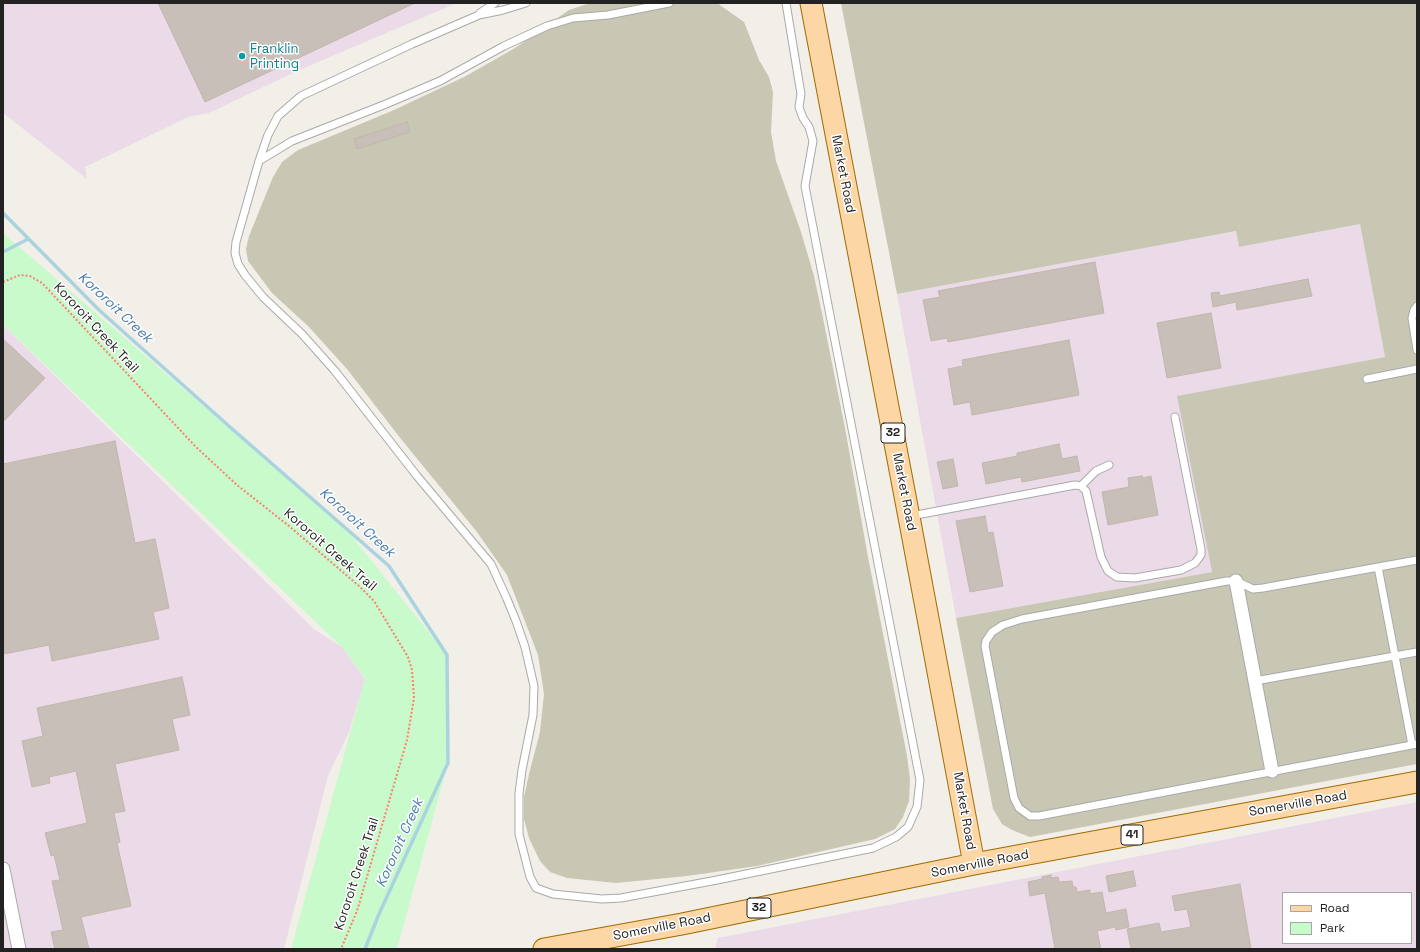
<!DOCTYPE html>
<html>
<head>
<meta charset="utf-8">
<style>
	body { margin:0 }
	#map { position:relative; width:1420px; height:952px; overflow:hidden; background:#f2efe9; font-family:"Space Grotesk",sans-serif }
	canvas { display:block }
	.frame { position:absolute; inset:0; border:4px solid #222; pointer-events:none }
	.legend { position:absolute; left:1282px; top:892px; width:130px; height:52px; box-sizing:border-box; background:#fff; border:1px solid #a7a7a7; margin:0; padding:5px 7px; list-style:none; font-size:12px; color:#222 }
	.legend li { display:flex; align-items:center; gap:8px; height:20px }
	.legend b { width:20px; border:1px solid #a7a7a7 }
</style>
</head>
<body>
<div id="map">
<canvas width="1420" height="952"></canvas>
<div class="frame"></div>
<ul class="legend">
<li><b style="height:5px;background:#fcd6a4"></b>Road</li>
<li><b style="height:11px;background:#c8facc"></b>Park</li>
</ul>
</div>
<script>
const ctx = document.querySelector('canvas').getContext('2d');
ctx.lineJoin = 'round';
function fill(path, color) {
  ctx.fillStyle = color;
  ctx.fill(path, 'evenodd');
}
function poly(rows) {
  const path = new Path2D();
  for (const r of rows) {
    path.moveTo(r[0], r[1]);
    for (let i = 2; i < r.length; i += 2) path.lineTo(r[i], r[i + 1]);
  }
  return path;
}
function stroke(path, color, width, dash) {
  ctx.strokeStyle = color;
  ctx.lineWidth = width;
  ctx.lineCap = dash ? 'butt' : 'round';
  ctx.setLineDash(dash || []);
  ctx.stroke(path);
}
function write(font, color, halo, rows, align = 'center') {
  ctx.font = font + ' "Space Grotesk",sans-serif';
  ctx.lineWidth = 3;
  ctx.setLineDash([]);
  ctx.textBaseline = 'middle';
  ctx.strokeStyle = halo;
  ctx.fillStyle = color;
  for (const [text, x, y, turn = 0] of rows) {
    ctx.save();
    ctx.translate(x, y);
    ctx.rotate((+turn || 0) * Math.PI / 180);
    ctx.textAlign = isNaN(turn) ? turn : align;
    if (halo) ctx.strokeText(text, 0, 0);
    ctx.fillText(text, 0, 0);
    ctx.restore();
  }
}
fill(poly([
	[3,3,457,3,297,71,209,113,188,117,85,167,87,179,3,113],
	[1360,224,1385,357,1178,396,1212,572,956,618,897,294,1236,231,1239,247],
	[3,325,315,630,342,647,365,679,349,732,328,776,284,949,3,949],
	[1417,802,1417,949,715,949,718,938],
	[1283,893,1411,893,1411,943,1283,943]
]), '#ebdbe8');
fill(poly([
	[590,3,717,3,744,22,759,60,769,77,773,92,771,132,776,161,801,232,814,276,823,318,845,428,868,557,907,756,910,779,909,801,903,817,895,829,875,839,757,866,687,876,616,883,567,878,550,872,540,861,529,838,524,819,524,797,529,774,540,732,544,694,538,655,507,575,477,532,401,439,347,369,308,326,272,293,248,261,246,249,249,236,273,177,282,162,298,150,394,110,466,76,515,48,569,10],
	[841,3,1417,3,1417,764,1030,837,1012,830,1002,824,993,809,956,618,1212,572,1177,396,1385,357,1360,224,1239,247,1236,231,897,294]
]), '#c7c7b4');
fill(poly([
	[3,233,346,529,447,655,448,763,397,949,291,949,365,678,342,647,3,325]
]), '#c8facc');
stroke(poly([
	[3,213,99,310,230,427,389,566,447,655,448,763,379,914,365,949],
	[3,252,28,239]
]), '#aad3df', 3.5);
const building = poly([
	[158,3,415,3,205,102,158,3],
	[407,122,410,132,357,149,354,139,407,122],
	[1095,262,1104,313,948,342,947,338,931,341,923,300,940,297,938,291,1095,262],
	[1308,279,1312,296,1237,310,1236,302,1213,307,1211,293,1219,292,1220,296,1308,279],
	[1211,313,1221,368,1167,378,1157,323,1211,313],
	[3,339,45,378,3,422,3,339],
	[1069,340,1079,395,972,415,970,402,954,405,948,369,963,366,962,360,1069,340],
	[115,441,135,543,155,539,169,608,153,612,159,639,52,661,49,645,4,654,3,464,115,441],
	[1059,444,1062,459,1077,456,1080,471,1022,482,1021,477,986,484,982,463,1017,456,1017,453,1059,444],
	[953,459,958,486,943,489,937,462,953,459],
	[1142,476,1143,478,1151,476,1158,515,1108,525,1102,492,1129,487,1128,478,1142,476],
	[985,516,988,533,993,532,1003,586,970,592,956,521,985,516],
	[182,677,190,715,172,719,179,750,115,764,125,811,114,813,120,842,117,843,131,906,81,917,89,949,55,949,51,932,63,930,52,881,60,880,54,855,51,856,45,833,87,823,76,771,49,777,50,783,32,787,22,741,43,736,37,708,182,677],
	[1133,871,1136,886,1109,892,1106,876,1133,871],
	[1051,875,1051,878,1058,877,1059,882,1072,881,1073,887,1076,887,1077,892,1090,890,1090,894,1102,892,1106,913,1126,909,1129,927,1116,930,1115,927,1097,931,1101,949,1055,949,1045,893,1030,896,1028,882,1042,879,1042,877,1051,875],
	[1240,884,1251,949,1131,949,1127,929,1159,923,1161,932,1191,927,1187,909,1175,911,1172,896,1240,884]
]);
fill(building, '#c7bfb8');
stroke(building, '#c4b6ab', 1);
const lane = poly([
	[526,3,503,10,479,15,412,44,301,96,278,116,268,135,259,161,236,242,235,253,238,264,245,275,263,297,302,334,335,371,417,476,491,564,507,599,516,621,525,647,534,686,533,715,522,770,519,793,519,834,530,877,536,888,553,894,602,899,621,898,717,880,873,848,896,837,908,827,917,807,920,780,805,186,813,141,809,127,803,118,799,107,801,94,786,3],
	[480,13,495,3],
	[259,161,292,141,386,104,440,81,504,46,547,26,573,18,608,15,669,3],
	[1417,306,1414,310,1412,318,1417,350],
	[1367,379,1417,369],
	[1081,486,1096,471,1109,465],
	[911,516,1075,485,1081,486,1086,491,1101,557,1108,571,1117,577,1135,578,1181,570,1195,563,1201,555,1201,549,1175,417],
	[1417,560,1263,588,1253,589,1236,581,1227,581,1022,619,1003,625,992,632,986,641,985,646,1014,798,1019,808,1030,816,1039,816,1417,744],
	[1378,567,1412,745],
	[1255,681,1417,652]
]);
const street = poly([
	[1236,581,1272,771],
	[3,869,19,949]
]);
const primary = poly([
	[811,3,909,517,974,864],
	[544,949,682,924,974,864,1417,782]
]);
stroke(lane, '#a9a9a9', 9);
stroke(street, '#a9a9a9', 15);
stroke(primary, '#a06b00', 23);
stroke(poly([
	[3,282,20,275,30,276,42,283,196,447,237,485,289,526,359,586,374,601,408,657,412,670,414,698,407,740,357,911,341,949]
]), '#fa8072', 2, [2, 2]);
stroke(lane, '#fff', 7);
stroke(street, '#fff', 13);
stroke(primary, '#fcd6a4', 21);
for (const [x, y, r, color] of [
	[242,56,4,"#0f9aa8"]
]) {
  const dot = new Path2D();
  dot.arc(x, y, r, 0, 2 * Math.PI);
  ctx.fillStyle = color;
  ctx.fill(dot);
  stroke(dot, '#fff', 1.5);
}
for (const [x, y, w] of [
	[893,433,24],
	[1132,835,22],
	[759,908,24]
]) {
  const box = new Path2D();
  box.roundRect(x - w / 2, y - 10, w, 20, 3);
  ctx.fillStyle = '#fff';
  ctx.fill(box);
  stroke(box, '#222', 1);
}
write('bold 12px', '#222', null, [
	["32",893,433],
	["41",1132,835],
	["32",759,908]
]);
write('13px', '#0d838f', '#fff', [
	["Franklin",250,49],
	["Printing",250,64]
], 'left');
write('13px', '#222', '#fff', [
	["Market Road",843,174,79],
	["Kororoit Creek Trail",96,328,47],
	["Market Road",904,492,79],
	["Kororoit Creek Trail",330,550,41],
	["Somerville Road",1298,804,-10],
	["Market Road",964,811,80],
	["Somerville Road",980,864,-11],
	["Kororoit Creek Trail",357,874,-72],
	["Somerville Road",662,927,-11]
]);
write('italic 14px', '#4a7aab', '#fff', [
	["Kororoit Creek",115,308,43],
	["Kororoit Creek",357,523,42],
	["Kororoit Creek",400,843,-66]
]);
</script>
</body>
</html>
